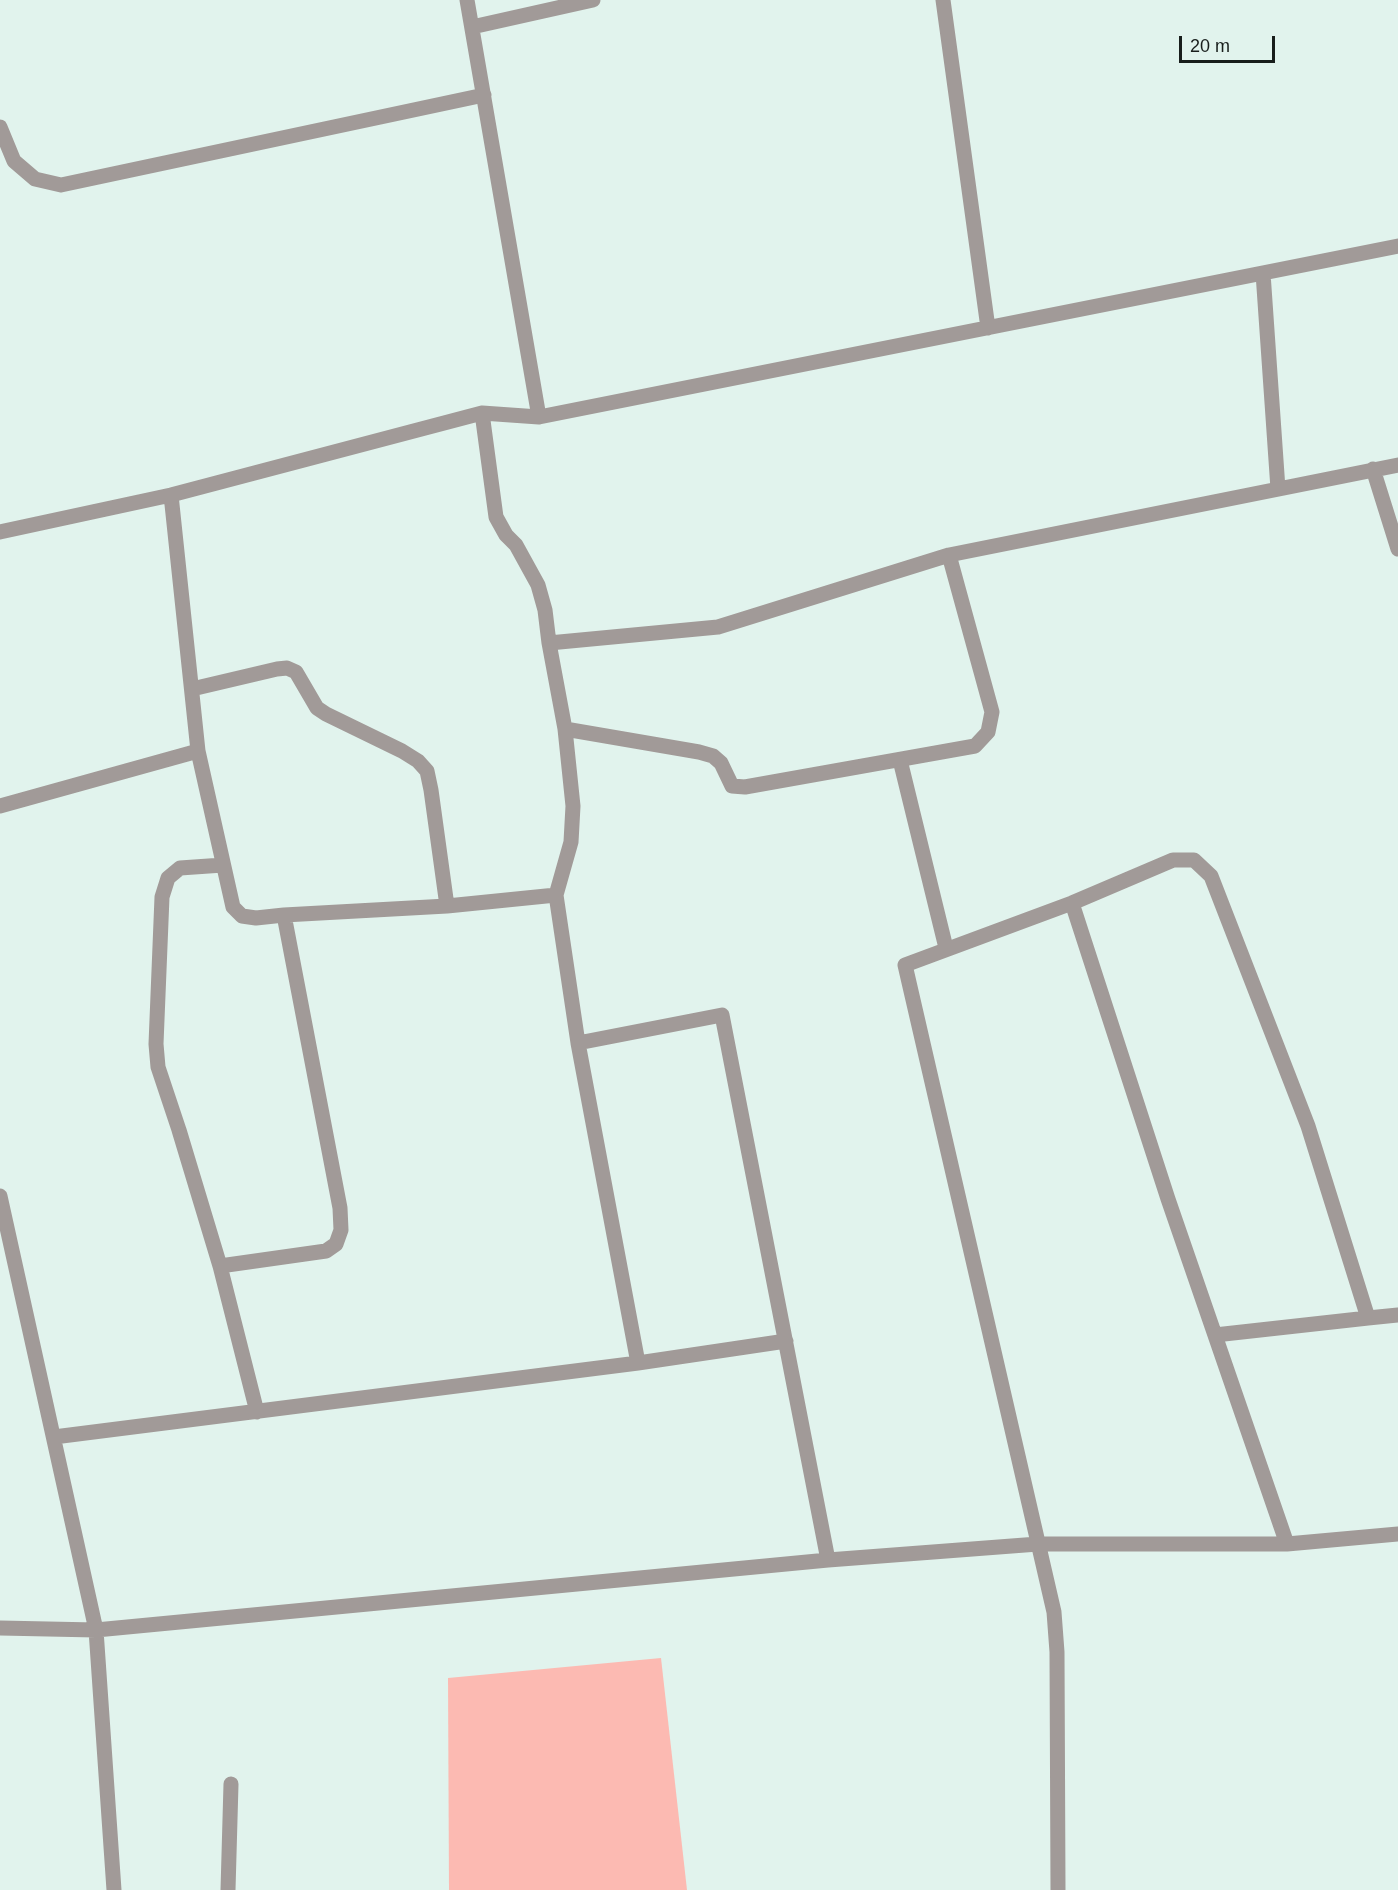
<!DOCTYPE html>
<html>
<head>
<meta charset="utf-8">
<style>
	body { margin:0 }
	#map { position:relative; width:1398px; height:1890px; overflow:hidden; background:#e1f3ed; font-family:Arial,sans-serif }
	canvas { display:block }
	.scale { position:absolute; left:1179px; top:36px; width:96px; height:27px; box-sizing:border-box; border:3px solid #181e1c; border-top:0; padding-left:8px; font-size:18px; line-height:21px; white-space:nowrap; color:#181e1c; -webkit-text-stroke:4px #e1f3ed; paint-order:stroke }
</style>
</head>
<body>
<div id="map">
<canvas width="1398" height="1890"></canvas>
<div class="scale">20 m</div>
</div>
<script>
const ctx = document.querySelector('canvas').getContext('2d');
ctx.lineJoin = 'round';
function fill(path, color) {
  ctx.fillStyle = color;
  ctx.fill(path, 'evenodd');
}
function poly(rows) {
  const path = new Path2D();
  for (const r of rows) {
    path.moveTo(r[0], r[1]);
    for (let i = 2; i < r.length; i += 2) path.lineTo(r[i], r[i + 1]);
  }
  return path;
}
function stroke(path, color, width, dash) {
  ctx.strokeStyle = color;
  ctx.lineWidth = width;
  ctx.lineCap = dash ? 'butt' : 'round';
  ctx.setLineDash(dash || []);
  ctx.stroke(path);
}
fill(poly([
	[661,1658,687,1890,449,1890,448,1678]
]), '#fcbab2');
stroke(poly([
	[467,0,539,417],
	[943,0,988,328],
	[472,27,593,0],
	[0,127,14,161,35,179,61,185,484,95],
	[1263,273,1278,489],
	[482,413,496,517,506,535,516,545,538,585,545,610,549,643,565,729,573,806,571,842,556,895,578,1043,638,1363],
	[1373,469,1398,549],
	[171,495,198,751,233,907,242,916,256,918,284,915,340,1208,341,1230,336,1244,326,1251,220,1266,257,1412],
	[0,532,171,495,482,413,539,417,1398,246],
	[549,643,718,627,949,555,1398,465],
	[192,689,277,669,287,668,296,672,317,708,326,714,402,751,418,761,427,771,431,790,447,906],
	[565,729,699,752,713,756,721,763,732,786,745,787,975,746,988,732,992,712,949,555],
	[900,760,946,948],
	[0,806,198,751],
	[1072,903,1168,1199,1287,1544],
	[284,915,447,906,556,895],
	[578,1043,722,1015,828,1560],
	[0,1196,96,1630,114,1890],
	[220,1266,179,1130,158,1067,156,1044,162,897,168,878,180,868,223,865],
	[1215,1335,1368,1318],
	[54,1437,638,1363,786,1341],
	[0,1628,96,1630,828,1560,1038,1544,1287,1544,1398,1534],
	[228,1890,231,1784],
	[1058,1890,1057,1652,1054,1612,905,965,1072,903,1173,860,1194,860,1211,876,1308,1126,1368,1318,1398,1315]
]), '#a19a98', 15);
</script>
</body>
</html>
